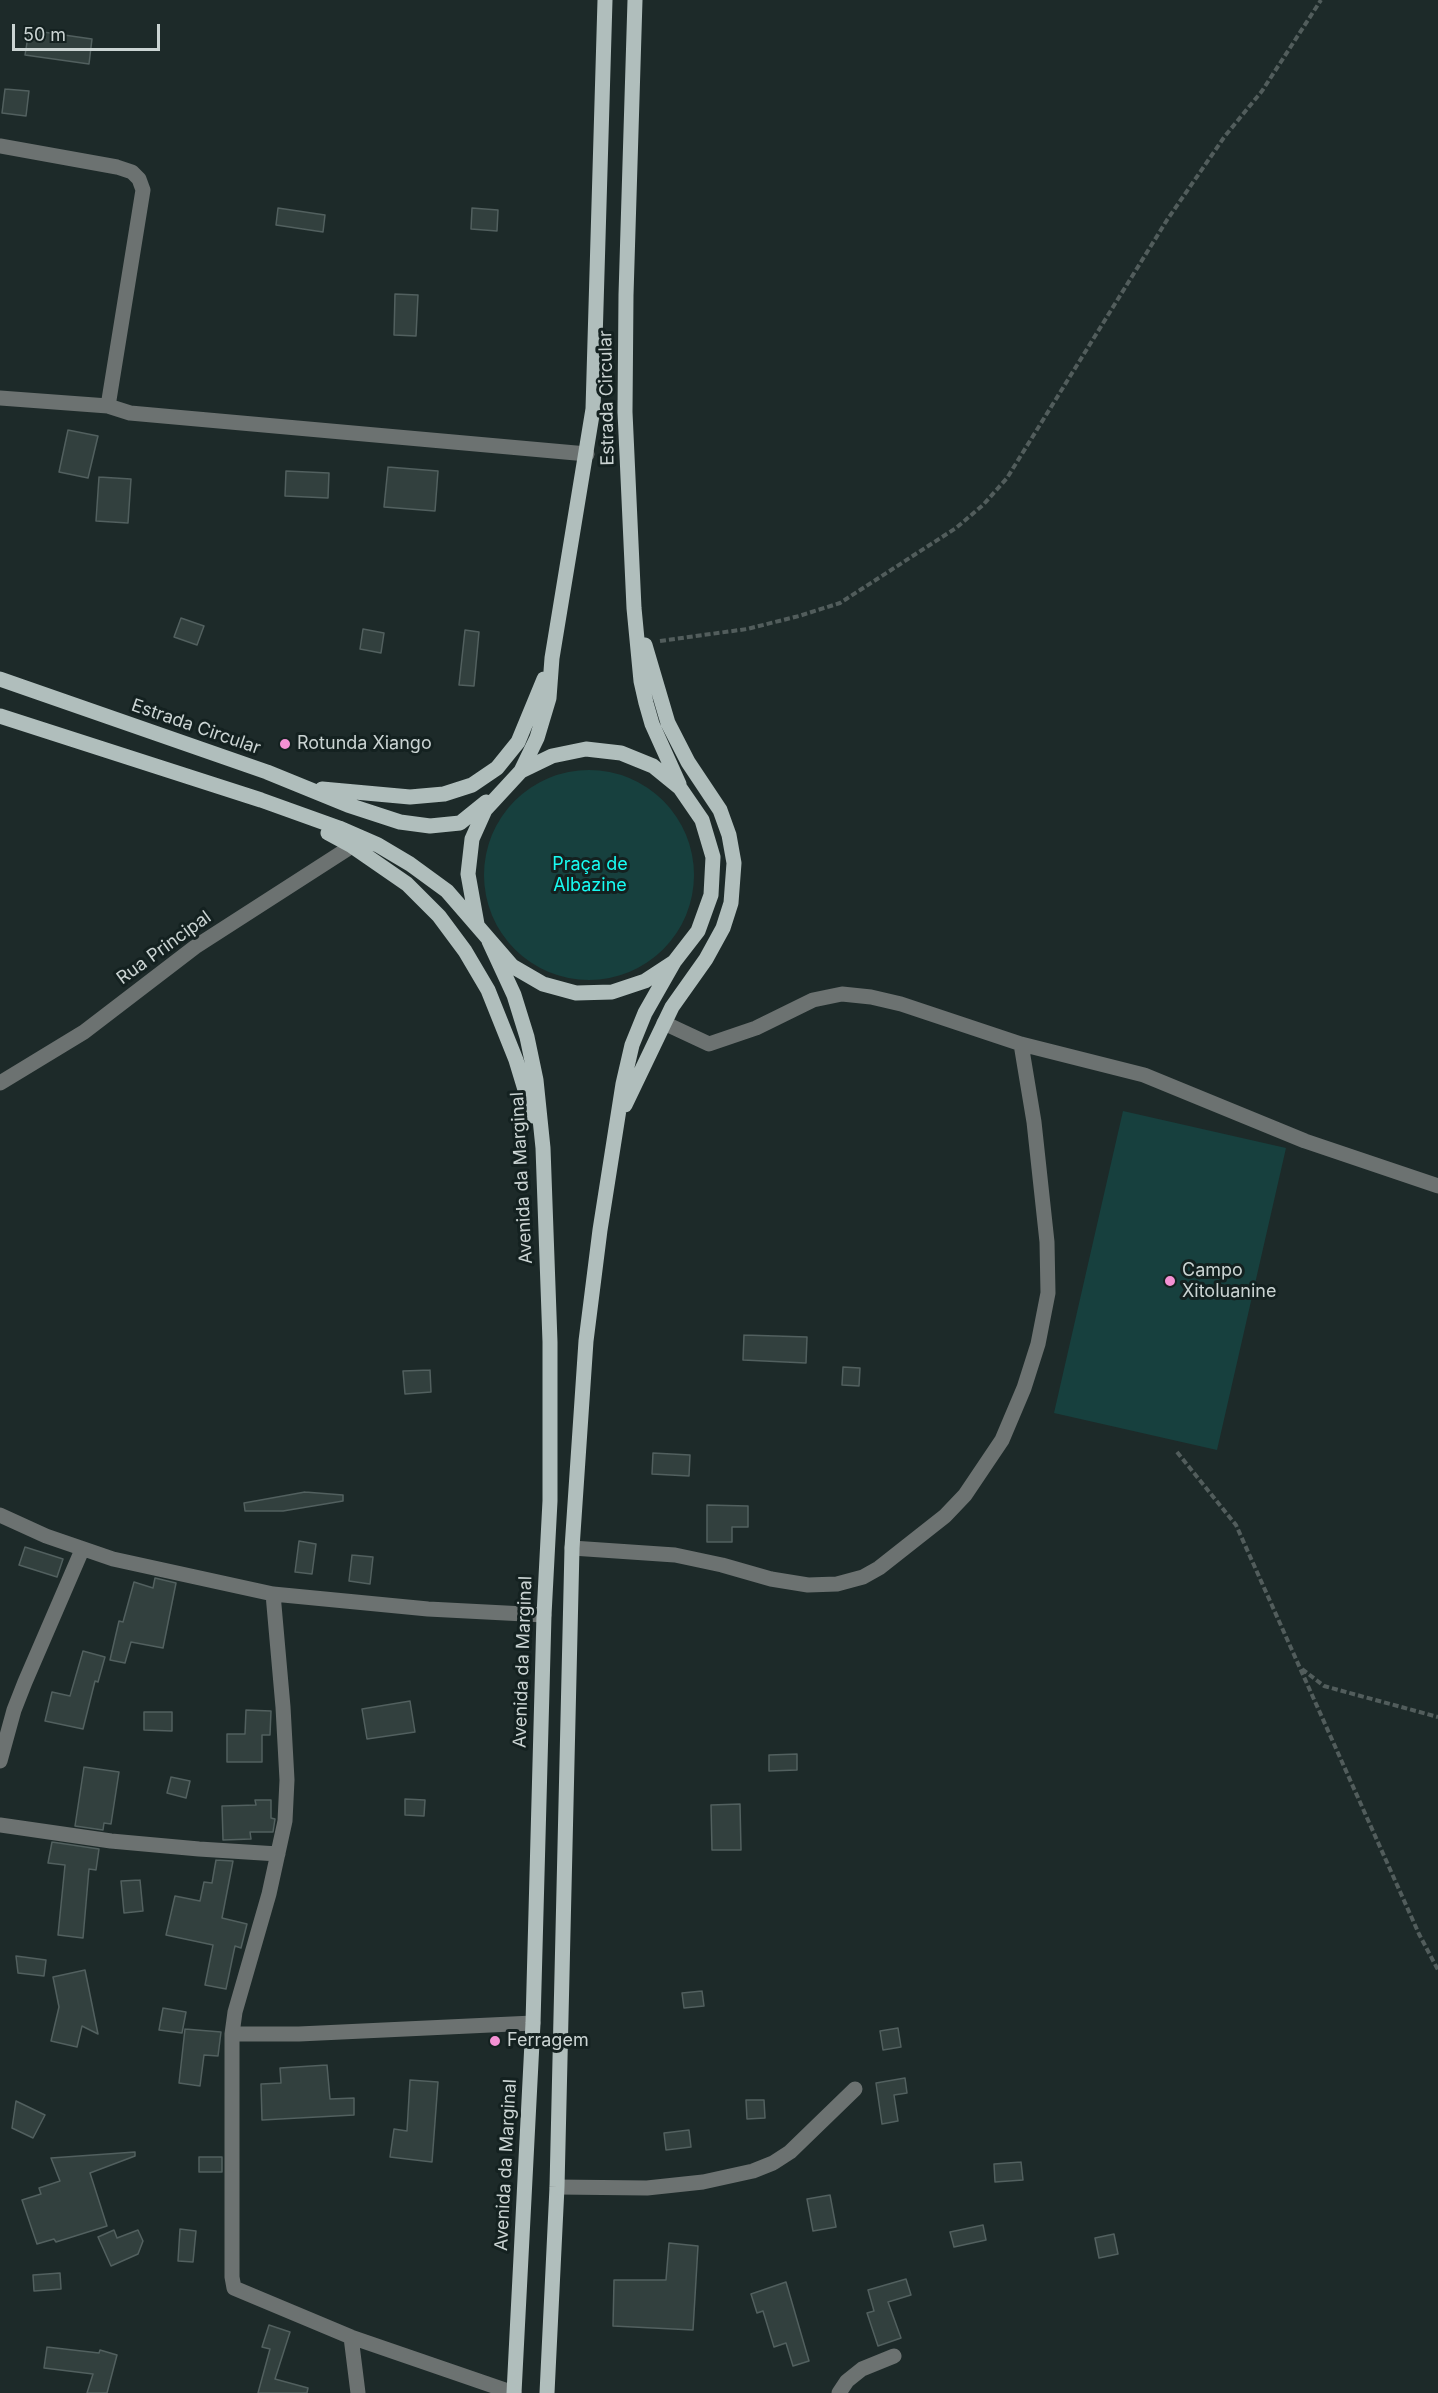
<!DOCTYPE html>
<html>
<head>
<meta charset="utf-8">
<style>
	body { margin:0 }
	#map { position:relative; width:1438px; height:2393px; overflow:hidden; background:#1d2a29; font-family:Inter,sans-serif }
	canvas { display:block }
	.scale { position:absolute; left:12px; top:24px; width:148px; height:27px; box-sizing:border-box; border:3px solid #cbd4d3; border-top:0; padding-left:8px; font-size:18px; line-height:21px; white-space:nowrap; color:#cbd4d3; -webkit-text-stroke:4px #142120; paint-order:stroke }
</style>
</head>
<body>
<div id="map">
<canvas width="1438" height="2393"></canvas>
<div class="scale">50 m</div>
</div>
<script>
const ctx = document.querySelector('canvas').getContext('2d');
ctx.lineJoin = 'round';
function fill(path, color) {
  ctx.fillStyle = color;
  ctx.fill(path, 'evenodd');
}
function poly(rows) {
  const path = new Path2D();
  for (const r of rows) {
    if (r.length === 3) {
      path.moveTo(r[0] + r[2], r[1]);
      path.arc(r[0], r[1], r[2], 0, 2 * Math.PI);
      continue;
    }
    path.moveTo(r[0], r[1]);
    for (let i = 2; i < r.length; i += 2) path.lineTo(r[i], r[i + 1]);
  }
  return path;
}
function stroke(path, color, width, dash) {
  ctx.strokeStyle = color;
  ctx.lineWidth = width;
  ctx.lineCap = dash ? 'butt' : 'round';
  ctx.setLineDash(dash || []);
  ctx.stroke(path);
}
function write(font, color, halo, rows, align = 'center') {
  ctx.font = font + ' Inter,sans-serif';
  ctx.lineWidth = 6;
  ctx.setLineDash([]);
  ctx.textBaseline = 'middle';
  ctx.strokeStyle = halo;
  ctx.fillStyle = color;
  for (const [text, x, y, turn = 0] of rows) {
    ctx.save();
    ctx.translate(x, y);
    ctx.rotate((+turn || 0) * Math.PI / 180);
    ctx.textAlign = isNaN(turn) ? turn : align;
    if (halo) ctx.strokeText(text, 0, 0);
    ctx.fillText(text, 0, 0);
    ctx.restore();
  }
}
fill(poly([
	[589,875,105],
	[1123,1111,1286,1148,1217,1450,1054,1413]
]), '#17403e');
const building = poly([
	[29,30,92,39,89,64,25,55,29,30],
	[5,89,29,91,26,116,2,113,5,89],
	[278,208,325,215,323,232,276,225,278,208],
	[472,208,498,210,497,231,471,229,472,208],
	[395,294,418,295,416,336,394,335,395,294],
	[68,430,98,436,88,478,59,472,68,430],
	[388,467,438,471,435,511,384,507,388,467],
	[286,471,329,473,328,498,285,496,286,471],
	[99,477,131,479,128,523,96,521,99,477],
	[181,618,204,626,197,645,174,637,181,618],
	[363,629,384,633,381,653,360,649,363,629],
	[465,630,479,632,474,686,459,685,465,630],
	[744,1335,807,1337,806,1363,743,1360,744,1335],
	[843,1367,860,1368,859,1386,842,1385,843,1367],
	[430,1370,431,1392,405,1394,403,1371,430,1370],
	[653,1453,690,1455,689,1476,652,1474,653,1453],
	[305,1492,343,1495,343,1501,283,1511,245,1511,244,1503,305,1492],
	[707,1505,748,1506,748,1527,732,1527,732,1542,707,1542,707,1505],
	[299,1541,316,1544,312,1574,295,1572,299,1541],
	[25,1547,63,1559,57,1577,19,1565,25,1547],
	[352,1555,373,1557,370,1584,349,1581,352,1555],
	[155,1578,176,1583,163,1648,131,1642,125,1663,110,1660,119,1621,123,1622,134,1582,153,1588,155,1578],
	[83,1651,105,1657,98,1682,95,1681,83,1729,45,1721,52,1692,70,1696,83,1651],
	[410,1701,415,1732,367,1739,362,1709,410,1701],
	[246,1710,271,1711,270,1735,262,1735,262,1762,227,1762,227,1734,245,1734,246,1710],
	[144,1712,172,1712,172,1731,144,1730,144,1712],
	[797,1754,797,1770,769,1771,769,1755,797,1754],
	[84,1767,119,1772,111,1824,104,1823,103,1830,75,1826,84,1767],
	[171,1777,190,1781,186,1798,167,1793,171,1777],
	[405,1799,425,1800,424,1816,405,1815,405,1799],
	[255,1800,271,1800,271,1818,275,1819,273,1832,250,1832,251,1839,223,1840,222,1806,256,1805,255,1800],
	[740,1804,741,1850,712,1850,711,1805,740,1804],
	[52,1842,99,1849,96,1870,89,1869,83,1938,58,1935,65,1865,48,1863,52,1842],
	[216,1860,233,1861,222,1918,247,1924,241,1948,235,1946,226,1989,205,1985,213,1945,166,1935,175,1896,200,1901,204,1882,212,1883,216,1860],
	[140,1880,143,1911,124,1913,121,1881,140,1880],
	[16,1956,46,1960,44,1976,18,1973,16,1956],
	[85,1970,98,2034,82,2026,77,2047,51,2041,59,2007,53,1977,85,1970],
	[702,1991,704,2006,684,2008,682,1993,702,1991],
	[163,2008,186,2012,182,2033,159,2030,163,2008],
	[898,2028,901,2047,883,2050,880,2031,898,2028],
	[185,2029,221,2032,218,2056,204,2055,200,2086,179,2083,185,2029],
	[327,2065,330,2099,354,2098,354,2115,262,2120,261,2084,281,2083,280,2068,327,2065],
	[905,2078,907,2093,894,2095,898,2121,882,2124,876,2083,905,2078],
	[410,2080,438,2082,432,2162,390,2157,394,2129,407,2131,410,2080],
	[746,2100,764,2100,765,2118,747,2119,746,2100],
	[16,2101,45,2115,33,2138,12,2128,16,2101],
	[689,2130,691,2147,666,2150,664,2133,689,2130],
	[135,2152,135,2156,90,2173,107,2226,56,2242,54,2239,37,2244,22,2200,41,2194,39,2188,60,2181,51,2158,135,2152],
	[199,2157,222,2157,222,2172,199,2172,199,2157],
	[1021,2162,1023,2180,995,2182,994,2164,1021,2162],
	[830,2195,836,2227,813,2231,807,2199,830,2195],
	[983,2225,986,2240,954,2247,950,2232,983,2225],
	[180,2229,196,2231,193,2262,178,2261,180,2229],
	[114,2230,117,2238,138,2230,143,2241,138,2254,111,2266,98,2237,114,2230],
	[1114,2234,1118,2254,1099,2258,1095,2238,1114,2234],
	[669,2243,698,2246,693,2330,613,2326,614,2280,666,2280,669,2243],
	[60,2273,61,2289,34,2291,33,2275,60,2273],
	[906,2279,911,2295,888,2302,901,2338,878,2346,867,2313,874,2311,868,2290,906,2279],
	[786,2282,809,2361,793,2366,786,2343,774,2347,763,2311,757,2313,751,2294,786,2282],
	[269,2325,290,2332,275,2379,308,2388,307,2393,258,2393,270,2349,262,2347,269,2325],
	[47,2347,99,2353,100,2350,117,2355,107,2393,87,2393,93,2374,44,2368,47,2347]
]);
fill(building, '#32403e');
stroke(building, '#52605f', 1.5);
stroke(poly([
	[660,641,747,629,799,616,840,603,956,528,983,505,1007,478,1167,220,1225,136,1262,91,1321,0],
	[1177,1452,1236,1525,1419,1934,1438,1970],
	[1302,1669,1324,1686,1438,1717]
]), '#525d5c', 4, [6, 3]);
stroke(poly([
	[0,146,117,167,132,172,139,179,143,190,108,406,130,413,587,454],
	[0,398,108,406],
	[664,1023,709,1044,756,1028,813,1000,842,994,871,997,901,1004,1021,1044,1144,1075,1305,1141,1438,1186],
	[0,1083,84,1032,195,947,352,846],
	[0,1515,46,1536,113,1559,273,1594,428,1609,544,1615],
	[572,1548,675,1555,722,1565,771,1579,808,1585,837,1584,863,1577,879,1568,945,1516,965,1495,1002,1440,1024,1388,1038,1344,1048,1293,1047,1242,1034,1122,1021,1044],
	[273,1594,283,1707,287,1780,285,1821,269,1894,235,2012,232,2034,232,2277,234,2288,351,2337,514,2393],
	[0,1761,14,1710,25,1682,82,1550],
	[0,1825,111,1841,199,1849,278,1854],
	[232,2034,299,2034,533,2023],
	[557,2187,647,2188,703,2182,753,2171,773,2163,790,2152,855,2089],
	[351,2337,358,2393],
	[839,2393,847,2381,862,2369,894,2356]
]), '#6c7271', 15);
stroke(poly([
	[635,0,626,295,625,412,634,608,641,681,646,703,652,724,679,784],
	[0,679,267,772,348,805,400,822,430,826,460,823,486,802],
	[0,716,261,800,339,828,378,845,410,864,447,891,512,966,543,984,576,993,612,992,645,981,674,962,698,931,711,895,713,857,702,820,680,788,653,766,621,753,586,749,552,756,521,771,485,810,472,839,468,874,477,924],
	[521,771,537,738,549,698,552,658,593,409,605,0],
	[322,789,410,797,444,794,472,785,497,768,518,742,544,679],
	[328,833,352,846,407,884,439,916,465,951,488,990,516,1060,533,1116],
	[489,941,514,995,527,1037,536,1080,543,1148,550,1342,550,1501,544,1615,533,2023,514,2393],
	[625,1105,672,1007,706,959,723,928,731,903,734,863,729,835,720,810,688,762,668,723,645,645],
	[547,2393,557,2187,572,1548,586,1341,600,1230,623,1084,632,1045,645,1013,674,962]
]), '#b0bebc', 15);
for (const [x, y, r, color] of [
	[285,744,6,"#f491d4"],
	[1170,1281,6,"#f491d4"],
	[495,2041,6,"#f491d4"]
]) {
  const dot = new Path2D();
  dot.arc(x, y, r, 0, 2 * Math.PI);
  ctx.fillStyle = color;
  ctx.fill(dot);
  stroke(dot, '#142120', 2);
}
write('18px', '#cbd4d3', '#142120', [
	["Estrada Circular",607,398,-91],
	["Estrada Circular",196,727,19],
	["Rua Principal",164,948,-36],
	["Avenida da Marginal",522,1178,-93],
	["Avenida da Marginal",523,1662,-88],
	["Avenida da Marginal",506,2165,-87]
]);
write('18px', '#cbd4d3', '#142120', [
	["Rotunda Xiango",297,744],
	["Campo",1182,1271],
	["Xitoluanine",1182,1292],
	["Ferragem",507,2041]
], 'left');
write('18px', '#18fbf2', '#142120', [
	["Praça de",590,865],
	["Albazine",590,886]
]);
</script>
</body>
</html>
